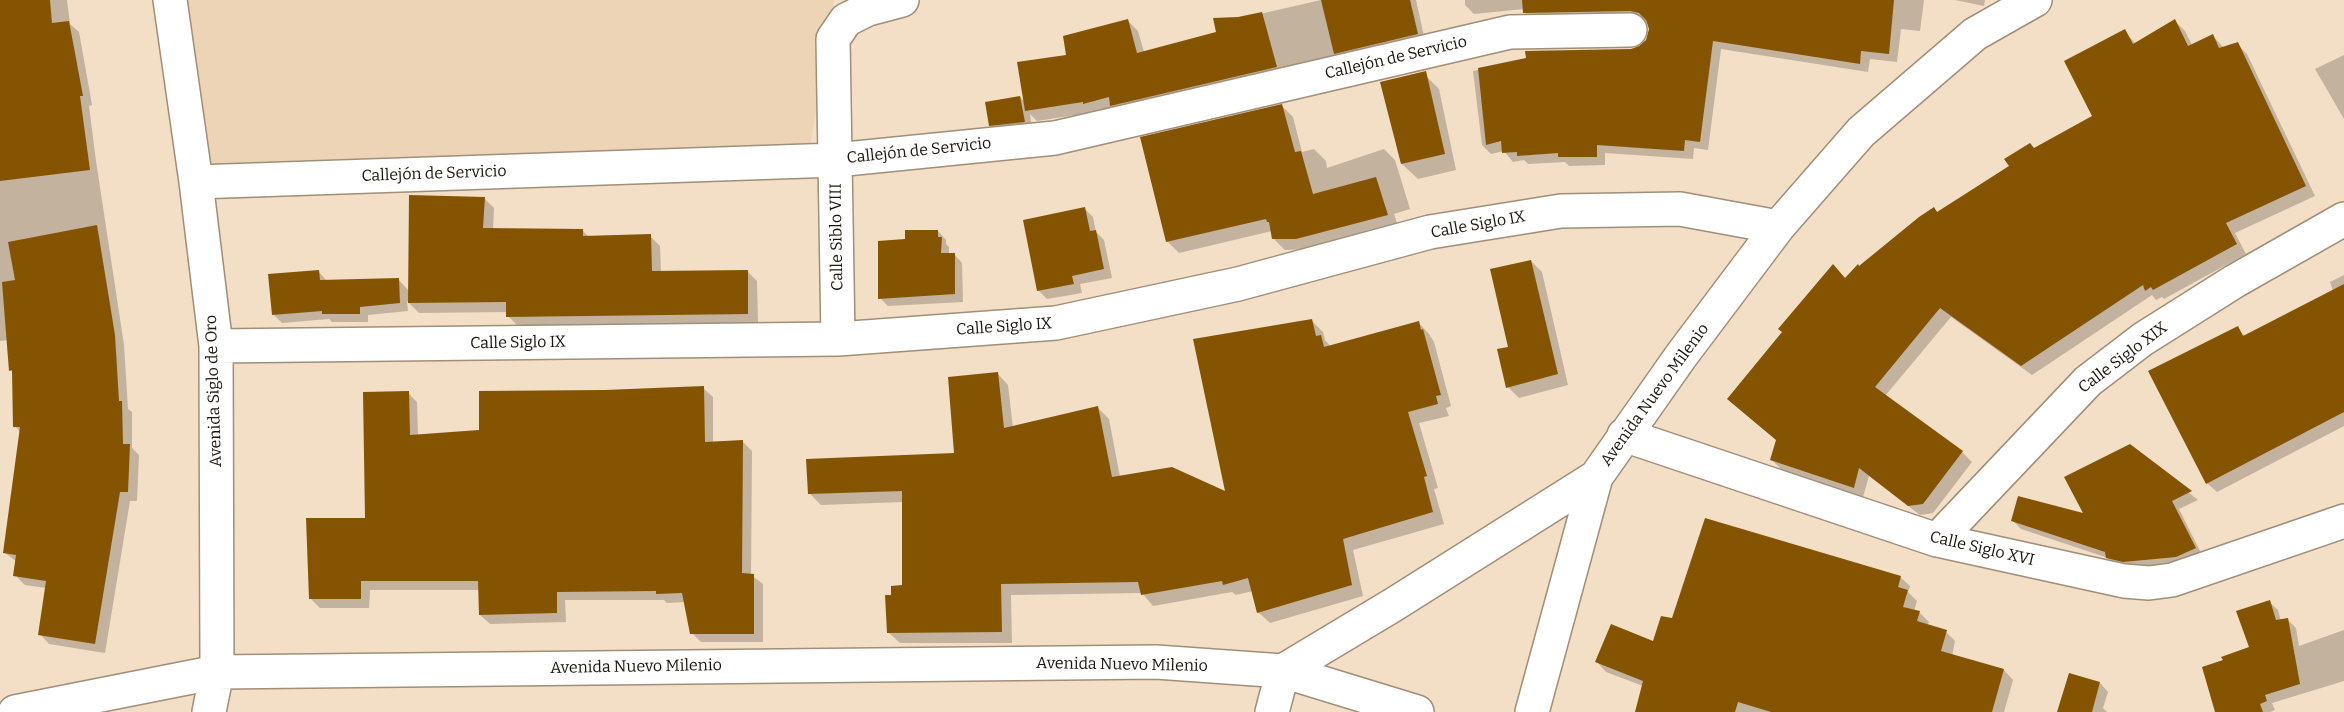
<!DOCTYPE html>
<html>
<head>
<meta charset="utf-8">
<style>
	body { margin:0 }
	canvas { display:block; background:#f3dec6 }
</style>
</head>
<body>
<canvas width="2344" height="712"></canvas>
<script>
const ctx = document.querySelector('canvas').getContext('2d');
ctx.lineJoin = 'round';
function fill(path, color) {
  ctx.fillStyle = color;
  ctx.fill(path, 'evenodd');
}
function poly(rows) {
  const path = new Path2D();
  for (const r of rows) {
    path.moveTo(r[0], r[1]);
    for (let i = 2; i < r.length; i += 2) path.lineTo(r[i], r[i + 1]);
  }
  return path;
}
function stroke(path, color, width, dash) {
  ctx.strokeStyle = color;
  ctx.lineWidth = width;
  ctx.lineCap = dash ? 'butt' : 'round';
  ctx.setLineDash(dash || []);
  ctx.stroke(path);
}
function write(font, color, halo, rows, align = 'center') {
  ctx.font = font + ' Bitter,serif';
  ctx.lineWidth = 6;
  ctx.setLineDash([]);
  ctx.textBaseline = 'middle';
  ctx.strokeStyle = halo;
  ctx.fillStyle = color;
  for (const [text, x, y, turn = 0] of rows) {
    ctx.save();
    ctx.translate(x, y);
    ctx.rotate((+turn || 0) * Math.PI / 180);
    ctx.textAlign = isNaN(turn) ? turn : align;
    if (halo) ctx.strokeText(text, 0, 0);
    ctx.fillText(text, 0, 0);
    ctx.restore();
  }
}
fill(poly([
	[183,0,834,0,809,153,208,179]
]), '#eed4b6');
fill(poly([
	[0,0,67,0,70,24,79,32,92,105,89,106,96,161,124,345,128,409,132,412,132,448,139,455,137,501,130,501,105,653,49,644,40,634,46,588,25,585,15,575,17,562,4,552,20,432,15,426,13,373,10,370,8,340,0,341],
	[1321,0,1416,0,1426,45,1094,112,1037,121,1030,114,1032,130,999,134,990,125,1020,97,1025,102,1068,56,1127,20,1138,31,1144,52,1218,33,1238,19],
	[1465,0,1924,0,1920,31,1901,29,1897,62,1870,59,1868,72,1721,49,1708,150,1694,148,1693,159,1605,153,1605,165,1569,166,1565,162,1528,164,1524,160,1513,162,1504,151,1491,154,1482,145,1473,71,1527,59,1631,50,1640,48,1647,40,1650,29,1648,22,1640,20,1533,21,1524,12,1524,9,1474,14,1465,5],
	[1955,0,1985,0,1984,6],
	[2175,21,2185,31,2192,45,2213,36,2224,48,2237,44,2247,54,2315,196,2235,233,2246,254,2164,299,2162,297,2156,300,2152,295,2032,375,1951,317,1885,396,1962,452,1972,462,1933,513,1920,515,1869,476,1863,497,1782,470,1772,460,1778,441,1729,399,1846,280,1934,209,1939,213,2035,149,2094,116,2124,31,2136,44],
	[2344,55,2344,119,2315,69],
	[1423,73,1439,89,1456,170,1418,179,1402,164],
	[1282,106,1293,117,1302,152,1314,149,1326,161,1327,168,1384,149,1395,160,1410,209,1394,214,1398,226,1308,249,1285,250,1274,239,1272,231,1179,253,1167,241],
	[484,198,494,208,493,230,583,231,589,237,650,236,660,246,661,272,747,271,757,281,758,323,518,326,508,316,508,312,419,313,407,301,408,311,368,315,368,322,332,322,329,319,282,323,274,315,318,271,327,281,398,279,409,291],
	[1085,209,1093,217,1096,232,1104,240,1112,278,1080,284,1082,293,1047,299,1038,290],
	[938,231,946,240,946,244,949,247,949,254,954,254,962,263,963,302,888,306,880,298,906,240],
	[1531,261,1542,272,1568,385,1519,398,1508,387,1510,348],
	[2344,275,2344,426,2217,492,2207,483,2237,328,2245,336,2333,291,2330,282],
	[1311,320,1323,332,1325,340,1331,347,1418,322,1429,334,1434,342,1451,406,1446,408,1449,416,1419,423,1438,488,1434,489,1444,524,1353,550,1363,596,1270,623,1258,612,1253,591,1236,595,1232,592,1153,606,1142,593,1011,595,1012,643,900,643,888,632,893,597,903,587,903,502,821,505,809,493,956,455,997,373,1008,385,1013,428,1097,407,1109,419,1120,477,1227,493],
	[703,388,713,397,713,443,742,441,752,451,751,575,763,584,763,642,701,642,692,633,685,602,667,603,664,600,565,600,566,622,490,624,480,615,480,590,370,590,369,608,320,608,311,599,367,520,408,393,417,402,418,436,481,432,605,392],
	[2130,446,2198,500,2179,509,2203,557,2185,565,2133,570,2116,566,2108,558,2021,529,2013,521,2086,516],
	[1900,577,1910,586,1908,592,1917,601,1914,611,1919,612,1929,622,1927,626,1946,632,1955,641,1952,656,2004,670,2013,680,2004,712,1637,712,1643,686,1606,672,1597,662,1654,643,1672,620],
	[2269,602,2278,610,2281,621,2287,619,2296,628,2299,646,2344,630,2344,681,2272,703,2275,710,2270,712,2217,712,2251,648],
	[2100,683,2108,692,2103,708,2107,712,2058,712]
]), '#0003');
fill(poly([
	[0,0,50,0,52,23,69,21,83,96,80,96,90,170,0,181],
	[1321,0,1410,0,1418,34,1334,54],
	[1522,0,1894,0,1889,54,1861,51,1860,64,1713,41,1700,142,1685,140,1684,151,1597,145,1597,157,1558,157,1558,153,1517,156,1517,152,1502,153,1501,141,1486,145,1478,68,1526,58,1525,51,1631,49,1639,46,1646,40,1649,29,1646,20,1639,13,1630,11,1523,13],
	[1262,12,1277,67,1110,106,1109,97,1083,104,1083,102,1025,111,1017,62,1066,55,1063,36,1128,19,1137,53,1216,32,1213,18,1238,17],
	[2175,19,2188,46,2213,34,2219,48,2238,42,2306,186,2226,223,2237,244,2153,290,2151,287,2145,291,2143,285,2021,366,1940,308,1875,387,1963,451,1923,504,1908,506,1859,468,1854,488,1770,460,1776,440,1727,399,1782,332,1778,329,1833,264,1845,278,1858,264,1859,266,1919,217,1934,207,1937,212,2009,166,2004,159,2030,143,2034,148,2092,116,2064,61,2125,29,2133,44],
	[1426,71,1445,154,1401,164,1380,82],
	[1020,96,1025,122,989,126,985,102],
	[1282,104,1295,152,1301,151,1313,194,1376,177,1388,215,1296,239,1272,239,1269,222,1267,222,1266,219,1166,242,1140,137],
	[409,195,485,197,483,228,583,229,583,236,651,234,652,271,748,270,748,314,506,317,506,302,408,303],
	[1085,207,1090,231,1096,230,1104,269,1072,276,1074,284,1037,291,1023,220],
	[97,225,115,335,119,401,122,401,123,444,130,444,128,492,120,492,95,644,38,635,46,581,13,576,16,555,3,553,20,427,13,427,12,370,9,371,2,282,15,280,8,242],
	[905,230,938,230,938,237,942,237,941,253,955,253,955,294,878,299,878,241,905,239],
	[1531,260,1558,374,1506,388,1497,349,1508,347,1490,269],
	[319,270,320,280,399,278,400,303,360,307,360,314,322,314,322,311,272,315,268,274],
	[2344,284,2344,412,2206,484,2148,371,2238,326,2243,336],
	[1312,319,1316,336,1321,335,1324,347,1419,321,1421,330,1423,329,1441,395,1436,396,1438,404,1408,412,1427,476,1424,477,1433,512,1343,539,1352,585,1257,613,1248,578,1223,585,1222,581,1141,595,1138,582,1001,584,1002,632,887,633,885,595,891,595,891,586,902,585,902,491,808,494,806,459,954,453,948,377,998,372,1004,428,1098,406,1112,477,1172,467,1225,491,1193,339],
	[704,386,705,442,743,440,742,573,754,574,754,634,690,634,682,593,656,594,656,591,557,592,557,613,479,615,478,581,361,581,361,599,309,599,306,518,365,518,363,392,409,391,410,435,479,430,479,391,605,390],
	[2130,444,2192,491,2172,501,2196,548,2176,557,2123,562,2106,558,2105,552,2011,521,2018,496,2083,513,2064,477],
	[1705,518,1901,576,1898,587,1908,590,1903,607,1920,611,1917,621,1947,630,1941,651,2004,669,1992,712,1771,712,1738,702,1735,712,1635,712,1643,681,1595,662,1611,624,1653,641,1661,616,1672,618],
	[2270,600,2276,620,2288,618,2300,684,2265,695,2267,701,2260,704,2263,712,2215,712,2202,667,2223,660,2221,657,2249,647,2236,611],
	[2069,673,2100,682,2092,712,2057,712]
]), '#845400');
const minor = poly([
	[170,0,196,182,216,346,217,672,209,712],
	[196,182,836,160,1055,138,1510,32,1630,30],
	[838,339,833,39,846,20,868,9,902,0],
	[216,346,838,339,1056,323,1238,284,1430,232,1561,211,1680,209,1778,227],
	[1624,435,1937,540,2124,581,2149,583,2172,580,2344,521],
	[1937,540,2088,381,2143,339,2235,281,2344,219],
	[15,712,217,672,1156,662,1283,671,1393,605,1596,477,1681,356,1778,227,1861,132,1975,34,2035,0],
	[1272,712,1283,671,1417,712],
	[1532,712,1596,477]
]);
stroke(minor, '#a18e78', 36);
stroke(minor, '#fff', 33);
write('16px', '#1b140c', '#fff', [
	["Callejón de Servicio",1396,58,-13],
	["Callejón de Servicio",919,151,-6],
	["Callejón de Servicio",434,174,-2],
	["Calle Siglo IX",1478,225,-10],
	["Calle Siblo VIII",837,237,-91],
	["Calle Siglo IX",1004,327,-4],
	["Calle Siglo IX",518,343,-1],
	["Calle Siglo XIX",2123,358,-37],
	["Avenida Siglo de Oro",214,391,-92],
	["Avenida Nuevo Milenio",1655,395,-54],
	["Calle Siglo XVI",1982,549,13],
	["Avenida Nuevo Milenio",1122,665,1],
	["Avenida Nuevo Milenio",636,667,-1]
]);
</script>
</body>
</html>
